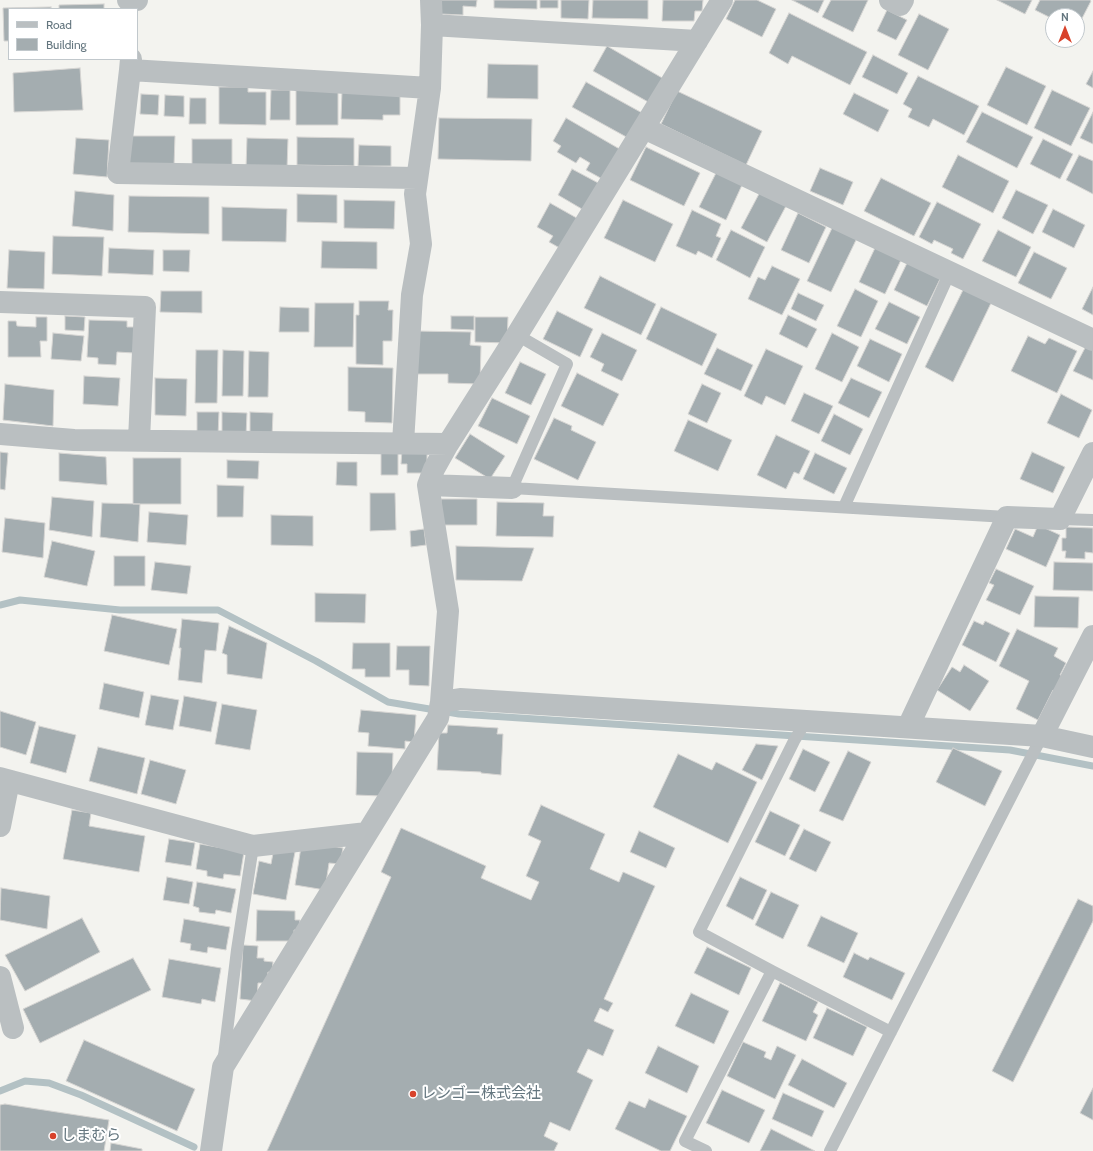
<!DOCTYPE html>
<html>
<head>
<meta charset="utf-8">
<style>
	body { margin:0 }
	#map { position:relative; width:1093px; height:1151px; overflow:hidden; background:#f3f3ef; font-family:Cabin,sans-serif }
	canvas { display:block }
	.legend { position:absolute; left:8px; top:8px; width:130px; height:52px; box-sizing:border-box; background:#fff; border:1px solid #c1c8cc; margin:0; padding:5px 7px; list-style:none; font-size:12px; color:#64767f }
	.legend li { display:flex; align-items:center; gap:8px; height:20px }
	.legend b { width:20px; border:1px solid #c1c8cc }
	.north { position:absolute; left:1045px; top:8px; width:40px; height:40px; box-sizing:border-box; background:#fff; border:1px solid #c1c8cc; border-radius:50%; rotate:0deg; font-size:11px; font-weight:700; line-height:16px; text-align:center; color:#64767f }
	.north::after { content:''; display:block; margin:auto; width:14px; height:18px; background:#d8422b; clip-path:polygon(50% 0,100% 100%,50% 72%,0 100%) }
</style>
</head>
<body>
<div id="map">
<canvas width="1093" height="1151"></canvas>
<ul class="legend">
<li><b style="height:5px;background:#babfc1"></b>Road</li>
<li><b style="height:11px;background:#a4adb0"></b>Building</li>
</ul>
<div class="north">N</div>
</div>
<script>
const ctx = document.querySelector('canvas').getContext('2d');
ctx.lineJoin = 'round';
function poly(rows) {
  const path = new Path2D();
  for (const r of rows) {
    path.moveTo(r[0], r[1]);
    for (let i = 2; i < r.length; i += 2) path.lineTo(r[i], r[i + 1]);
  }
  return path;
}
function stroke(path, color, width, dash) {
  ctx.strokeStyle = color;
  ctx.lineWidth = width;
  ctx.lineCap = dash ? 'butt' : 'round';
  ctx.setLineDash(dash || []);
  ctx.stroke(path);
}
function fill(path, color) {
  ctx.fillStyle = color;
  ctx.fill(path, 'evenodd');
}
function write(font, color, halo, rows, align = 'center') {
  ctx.font = font + ' Cabin,"Noto Sans JP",sans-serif';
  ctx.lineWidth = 4;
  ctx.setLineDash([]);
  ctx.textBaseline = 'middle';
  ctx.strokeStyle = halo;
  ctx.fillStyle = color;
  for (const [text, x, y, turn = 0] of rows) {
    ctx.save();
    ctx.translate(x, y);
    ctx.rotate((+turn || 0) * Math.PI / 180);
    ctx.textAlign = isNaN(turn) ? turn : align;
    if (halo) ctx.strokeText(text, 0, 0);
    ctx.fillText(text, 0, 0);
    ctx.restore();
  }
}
stroke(poly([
	[0,605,20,600,120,610,218,610,316,661,388,702,459,714,1010,750,1093,766],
	[0,1091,25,1081,49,1083,81,1095,194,1147]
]), '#b3c1c4', 7);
const building = poly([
	[441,0,477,0,476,7,463,6,463,15,441,14,441,0],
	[494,0,537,0,537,9,494,8,494,0],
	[540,0,558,0,558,8,540,8,540,0],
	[561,0,589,0,588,19,561,18,561,0],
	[593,0,648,0,648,19,592,18,593,0],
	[663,0,703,0,702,11,695,11,694,21,662,21,663,0],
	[735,0,757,0,776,9,762,37,726,19,735,0],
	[792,0,824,0,818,13,792,0],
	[831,0,868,0,853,32,822,17,831,0],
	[997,0,1032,0,1025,14,997,0],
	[1040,0,1090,0,1091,1,1077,28,1077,16,1053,16,1053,19,1035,10,1040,0],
	[104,4,104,9,59,9,59,5,104,4],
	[51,7,51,9,9,9,9,41,4,41,3,8,51,7],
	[887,10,907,20,896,40,877,31,887,10],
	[789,13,867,52,850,85,792,56,788,64,769,53,789,13],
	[919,14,949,29,928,70,898,55,919,14],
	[607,46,664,79,650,103,593,71,607,46],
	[873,55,908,73,897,94,862,77,873,55],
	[488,64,538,65,538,99,487,98,488,64],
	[1006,67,1046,86,1027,125,987,105,1006,67],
	[80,68,83,110,14,112,13,73,80,68],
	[1093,71,1093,88,1086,84,1093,71],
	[918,76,979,106,964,135,933,119,929,127,908,117,912,109,903,104,918,76],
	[586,82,644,114,630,139,572,107,586,82],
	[219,87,248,87,248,92,266,92,266,125,219,124,219,87],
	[296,89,338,90,338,125,296,125,296,89],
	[271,90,290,90,290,120,270,120,271,90],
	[1052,90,1090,108,1071,146,1034,128,1052,90],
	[677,91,762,131,746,165,661,124,677,91],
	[342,92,400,92,400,115,383,115,383,120,341,119,342,92],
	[854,93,889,110,878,132,843,114,854,93],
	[141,94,159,95,158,115,140,114,141,94],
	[165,95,184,96,184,117,164,116,165,95],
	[190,98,206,98,206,124,189,124,190,98],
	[982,112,1033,137,1017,168,966,142,982,112],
	[1093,112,1093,144,1080,138,1093,112],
	[439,118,532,119,531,161,438,159,439,118],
	[566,118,623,151,606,181,586,170,590,163,580,157,576,163,557,152,561,146,553,141,566,118],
	[129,136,175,136,174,166,129,165,129,136],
	[297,137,354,138,354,166,297,165,297,137],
	[76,138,109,140,107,177,73,174,76,138],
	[247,138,288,139,287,169,246,168,247,138],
	[192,139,232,139,232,169,192,169,192,139],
	[1043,139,1073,154,1060,179,1030,164,1043,139],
	[359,145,391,146,391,166,358,166,359,145],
	[646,147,700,173,684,206,630,180,646,147],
	[958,155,1009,181,993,213,942,187,958,155],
	[1079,155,1093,161,1093,194,1066,180,1079,155],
	[820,168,853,182,843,205,810,191,820,168],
	[572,169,602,185,587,212,558,195,572,169],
	[716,173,742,185,726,220,699,207,716,173],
	[881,178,931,203,914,236,864,211,881,178],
	[1016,190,1048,205,1033,234,1002,218,1016,190],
	[75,191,114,195,113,231,72,226,75,191],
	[760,192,786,206,767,242,741,228,760,192],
	[297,194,337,195,337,223,297,222,297,194],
	[129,196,209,197,209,234,128,232,129,196],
	[344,200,395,201,394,229,344,228,344,200],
	[623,200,673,224,655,262,604,238,623,200],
	[937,202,981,224,963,259,951,253,953,249,934,240,932,244,919,237,937,202],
	[550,203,582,221,565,251,549,242,553,236,537,227,550,203],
	[222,207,287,209,286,242,222,241,222,207],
	[1053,209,1085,225,1074,248,1042,232,1053,209],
	[692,210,721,224,716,236,721,238,712,258,698,251,696,255,676,246,692,210],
	[798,213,826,227,809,263,781,250,798,213],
	[833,226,857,238,831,292,807,281,833,226],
	[731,230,765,247,750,278,716,260,731,230],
	[998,230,1031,247,1016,277,982,261,998,230],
	[53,236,104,237,102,276,52,274,53,236],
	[322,241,377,242,377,269,321,268,322,241],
	[109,248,154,250,153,275,108,273,109,248],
	[875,248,901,260,885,294,859,282,875,248],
	[9,250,45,252,44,289,7,288,9,250],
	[163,250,190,250,189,272,163,271,163,250],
	[1034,252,1067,268,1051,299,1018,283,1034,252],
	[908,261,941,277,927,306,894,290,908,261],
	[772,266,800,279,782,315,748,299,758,277,765,280,772,266],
	[600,276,656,304,641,335,584,308,600,276],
	[1093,287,1093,315,1082,309,1093,287],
	[964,288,992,301,953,382,925,367,964,288],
	[855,289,878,301,861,337,837,326,855,289],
	[161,291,202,291,202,313,160,312,161,291],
	[798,293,824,305,816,321,791,309,798,293],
	[359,301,389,301,388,310,393,310,392,341,383,341,383,365,356,364,356,315,359,315,359,301],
	[889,302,920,317,907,344,875,329,889,302],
	[315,303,354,303,353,347,314,347,315,303],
	[280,307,309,308,309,332,279,332,280,307],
	[661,307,717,334,702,366,646,339,661,307],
	[557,311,593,329,580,357,543,339,557,311],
	[788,315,817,329,807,348,779,334,788,315],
	[65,316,85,317,84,331,65,330,65,316],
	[451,316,474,316,474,330,451,329,451,316],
	[36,317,47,317,47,341,40,341,41,357,8,357,8,321,16,321,17,326,36,327,36,317],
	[475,317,508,317,507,343,475,342,475,317],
	[89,320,127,321,127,327,135,327,134,353,117,352,116,365,98,364,98,358,87,357,89,320],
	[415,331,471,332,470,345,481,346,480,384,448,383,448,374,414,374,415,331],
	[53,333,84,336,81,361,51,359,53,333],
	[602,333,637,350,622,381,601,371,604,364,590,357,602,333],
	[832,333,859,347,842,382,815,369,832,333],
	[1028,336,1045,344,1049,338,1077,351,1057,393,1011,371,1028,336],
	[870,339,902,354,889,382,857,366,870,339],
	[1086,346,1093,350,1093,380,1073,371,1086,346],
	[717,348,753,365,741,391,704,374,717,348],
	[766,349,803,366,785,405,766,396,762,405,744,396,766,349],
	[196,350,218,350,217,403,195,403,196,350],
	[223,350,244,351,243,396,222,396,223,350],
	[249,351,269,352,268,397,248,397,249,351],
	[520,362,546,374,531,405,505,393,520,362],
	[348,367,393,368,392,423,365,422,365,412,348,411,348,367],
	[577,373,619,394,603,426,561,406,577,373],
	[84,376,120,378,118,406,83,404,84,376],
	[155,378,187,379,186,416,155,415,155,378],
	[851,378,882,392,869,418,838,403,851,378],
	[5,384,54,390,53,426,3,420,5,384],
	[702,384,721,393,707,423,688,414,702,384],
	[804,393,833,406,819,434,791,421,804,393],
	[1061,394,1092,410,1079,438,1047,423,1061,394],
	[492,398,530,416,517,444,478,426,492,398],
	[197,412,219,412,218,436,197,435,197,412],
	[222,412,247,413,246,436,222,436,222,412],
	[250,412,273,413,272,437,250,437,250,412],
	[834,414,863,429,850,455,821,441,834,414],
	[554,418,572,426,571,430,596,442,578,480,534,459,554,418],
	[688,420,732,440,718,471,674,451,688,420],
	[470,434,505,456,490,479,455,458,470,434],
	[776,435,810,451,799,474,794,472,786,489,757,475,776,435],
	[402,450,427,450,427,473,407,473,407,464,401,464,402,450],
	[0,452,8,453,5,490,0,489,0,452],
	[381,452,398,452,398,475,381,475,381,452],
	[1032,452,1065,467,1053,493,1020,479,1032,452],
	[59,453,106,457,107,485,59,481,59,453],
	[815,453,847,468,834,494,803,479,815,453],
	[133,458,181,458,181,504,133,504,133,458],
	[227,460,259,461,258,479,227,478,227,460],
	[337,462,357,462,357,486,336,485,337,462],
	[217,485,244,486,243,517,217,517,217,485],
	[370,493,395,493,396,530,370,531,370,493],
	[52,497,94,501,92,537,49,530,52,497],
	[441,499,477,499,477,525,440,525,441,499],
	[497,502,544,503,543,516,554,516,553,537,496,536,497,502],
	[102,503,140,504,138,542,100,537,102,503],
	[149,512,188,515,186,545,147,542,149,512],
	[271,515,313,516,313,546,271,545,271,515],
	[5,518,45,523,43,558,2,552,5,518],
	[1038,525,1060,535,1046,567,1006,549,1015,529,1033,537,1038,525],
	[1066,527,1093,528,1093,553,1085,552,1085,559,1065,558,1066,551,1062,551,1062,538,1066,538,1066,527],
	[424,529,426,545,411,547,410,531,424,529],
	[52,541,95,551,87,586,44,577,52,541],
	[456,546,534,548,522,581,456,580,456,546],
	[114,556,145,556,145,586,114,586,114,556],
	[155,562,191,566,187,594,151,590,155,562],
	[1054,562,1093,563,1093,591,1053,590,1054,562],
	[996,569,1034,586,1020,615,986,600,994,585,989,583,996,569],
	[315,593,366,594,365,623,315,622,315,593],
	[1035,596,1079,597,1078,628,1034,627,1035,596],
	[112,615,177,629,169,665,104,651,112,615],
	[182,619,219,623,216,651,205,650,202,683,178,680,181,648,179,648,182,619],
	[974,621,983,625,985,621,1010,633,996,662,962,645,974,621],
	[229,626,267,643,262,679,227,674,227,655,222,653,229,626],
	[1017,629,1058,648,1054,656,1066,663,1060,675,1064,677,1057,692,1053,690,1038,720,1016,709,1029,681,999,666,1017,629],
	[353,643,390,643,390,677,365,677,365,669,352,669,353,643],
	[397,646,430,646,429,686,409,685,409,670,396,670,397,646],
	[964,665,989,681,970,711,937,690,952,667,960,672,964,665],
	[104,683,144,692,139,718,99,709,104,683],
	[151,695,179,700,173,730,145,725,151,695],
	[184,696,217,702,211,732,179,726,184,696],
	[222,704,257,710,250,750,215,744,222,704],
	[361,710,416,715,414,742,405,741,405,749,368,746,369,733,358,732,361,710],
	[0,711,36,722,26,755,0,747,0,711],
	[448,725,498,728,497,734,503,734,501,775,481,773,481,772,437,770,439,733,447,733,448,725],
	[39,726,76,735,66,773,30,763,39,726],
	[756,744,778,746,762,780,742,770,756,744],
	[98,747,145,758,137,794,89,781,98,747],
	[953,748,1002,771,985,806,936,782,953,748],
	[803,749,830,762,815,792,789,779,803,749],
	[848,751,871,762,843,821,819,811,848,751],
	[357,752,393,753,392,781,381,796,356,795,357,752],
	[678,754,712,770,716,762,757,782,728,843,653,807,678,754],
	[150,760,186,770,176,804,141,794,150,760],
	[541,805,605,834,590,869,619,882,623,872,655,886,604,999,613,1003,608,1012,600,1008,594,1021,614,1030,603,1056,588,1049,577,1072,593,1080,570,1131,550,1122,544,1136,558,1143,554,1151,267,1151,391,877,381,872,401,828,486,866,481,878,531,900,539,882,526,876,541,841,528,835,541,805],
	[72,810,91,813,89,826,145,836,139,872,63,859,72,810],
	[770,811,800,825,785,856,755,842,770,811],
	[804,829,831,842,816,872,789,859,804,829],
	[639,831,675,848,666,868,630,852,639,831],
	[169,839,195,843,191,866,165,862,169,839],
	[312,843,343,848,340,864,329,863,325,890,295,885,301,847,312,843],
	[200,844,244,852,240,876,224,874,223,879,207,876,207,871,196,869,200,844],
	[274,848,295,852,286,900,253,894,259,861,271,864,274,848],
	[167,877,193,882,189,904,163,900,167,877],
	[740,877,767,890,753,920,726,906,740,877],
	[197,882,236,889,231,913,216,910,215,914,199,912,199,908,193,906,197,882],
	[1,888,50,896,47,929,0,920,1,888],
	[771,892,799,905,783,939,755,925,771,892],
	[1078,899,1093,906,1093,921,1013,1082,992,1071,1078,899],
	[257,910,295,911,295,920,300,920,299,930,294,930,294,941,256,941,257,910],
	[821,916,858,933,844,963,807,946,821,916],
	[82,918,100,952,25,991,5,955,82,918],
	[184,919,230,927,226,950,208,947,207,953,190,950,191,944,180,942,184,919],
	[243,945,258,946,257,958,264,958,264,961,273,962,272,973,268,972,267,983,258,983,257,1001,240,999,243,945],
	[707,947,751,968,739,995,694,973,707,947],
	[854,953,868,960,870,957,905,973,892,1000,843,977,854,953],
	[133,958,151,990,40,1043,23,1009,133,958],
	[169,959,221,968,215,1002,202,999,201,1004,162,997,169,959],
	[780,983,818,1002,813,1012,818,1015,806,1041,762,1021,780,983],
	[691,993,729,1011,714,1044,675,1026,691,993],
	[827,1008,867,1027,853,1056,813,1038,827,1008],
	[84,1040,195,1089,177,1131,66,1081,84,1040],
	[743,1042,766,1052,764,1057,771,1060,777,1046,796,1055,775,1099,727,1076,743,1042],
	[658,1046,699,1066,687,1093,645,1073,658,1046],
	[802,1059,847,1083,834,1108,788,1085,802,1059],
	[1093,1088,1093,1120,1080,1113,1093,1088],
	[722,1090,765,1110,749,1143,706,1123,722,1090],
	[783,1093,824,1111,812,1137,772,1119,783,1093],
	[649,1099,687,1116,670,1151,661,1151,615,1129,629,1101,645,1108,649,1099],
	[5,1104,109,1120,104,1151,0,1151,0,1105,5,1104],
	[771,1129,815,1151,760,1151,771,1129],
	[111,1143,142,1149,142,1151,110,1151,111,1143]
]);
fill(building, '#a4adb0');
stroke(building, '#d5d4d2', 1);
stroke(poly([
	[517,335,567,364,512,488,1007,517],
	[844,507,950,272],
	[1060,519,1093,520],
	[772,971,891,1032],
	[224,1056,237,950,253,846],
	[706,1151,685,1141,772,971,699,932,794,741,806,721],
	[830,1151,1042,736]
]), '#babfc1', 12);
stroke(poly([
	[128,0,137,0],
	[890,0,900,5,903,0],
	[432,25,697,41],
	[131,59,130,70,430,88,415,194,421,244,412,295,403,443],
	[130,70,118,173,417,178],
	[430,88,432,25,431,0],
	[644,128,1093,340],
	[0,302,145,307,139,440],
	[0,434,74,440,448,444],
	[428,485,512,488],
	[441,702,460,699,1042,736,1093,636],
	[908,727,1007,517,1060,519,1093,453],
	[1042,736,1093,747],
	[0,778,253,846,367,833],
	[0,826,9,781],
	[0,977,13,1028],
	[211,1151,223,1067,438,718,441,702,448,611,428,485,434,469,448,444,517,335,722,0]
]), '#babfc1', 22);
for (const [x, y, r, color] of [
	[413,1094,4,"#d8422b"],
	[53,1136,4,"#d8422b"]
]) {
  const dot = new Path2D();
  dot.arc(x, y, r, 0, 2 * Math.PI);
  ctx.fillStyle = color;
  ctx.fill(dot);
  stroke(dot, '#fff', 1.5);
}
write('15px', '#64767f', '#fff', [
	["レンゴー株式会社",421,1094],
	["しまむら",61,1136]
], 'left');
</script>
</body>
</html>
